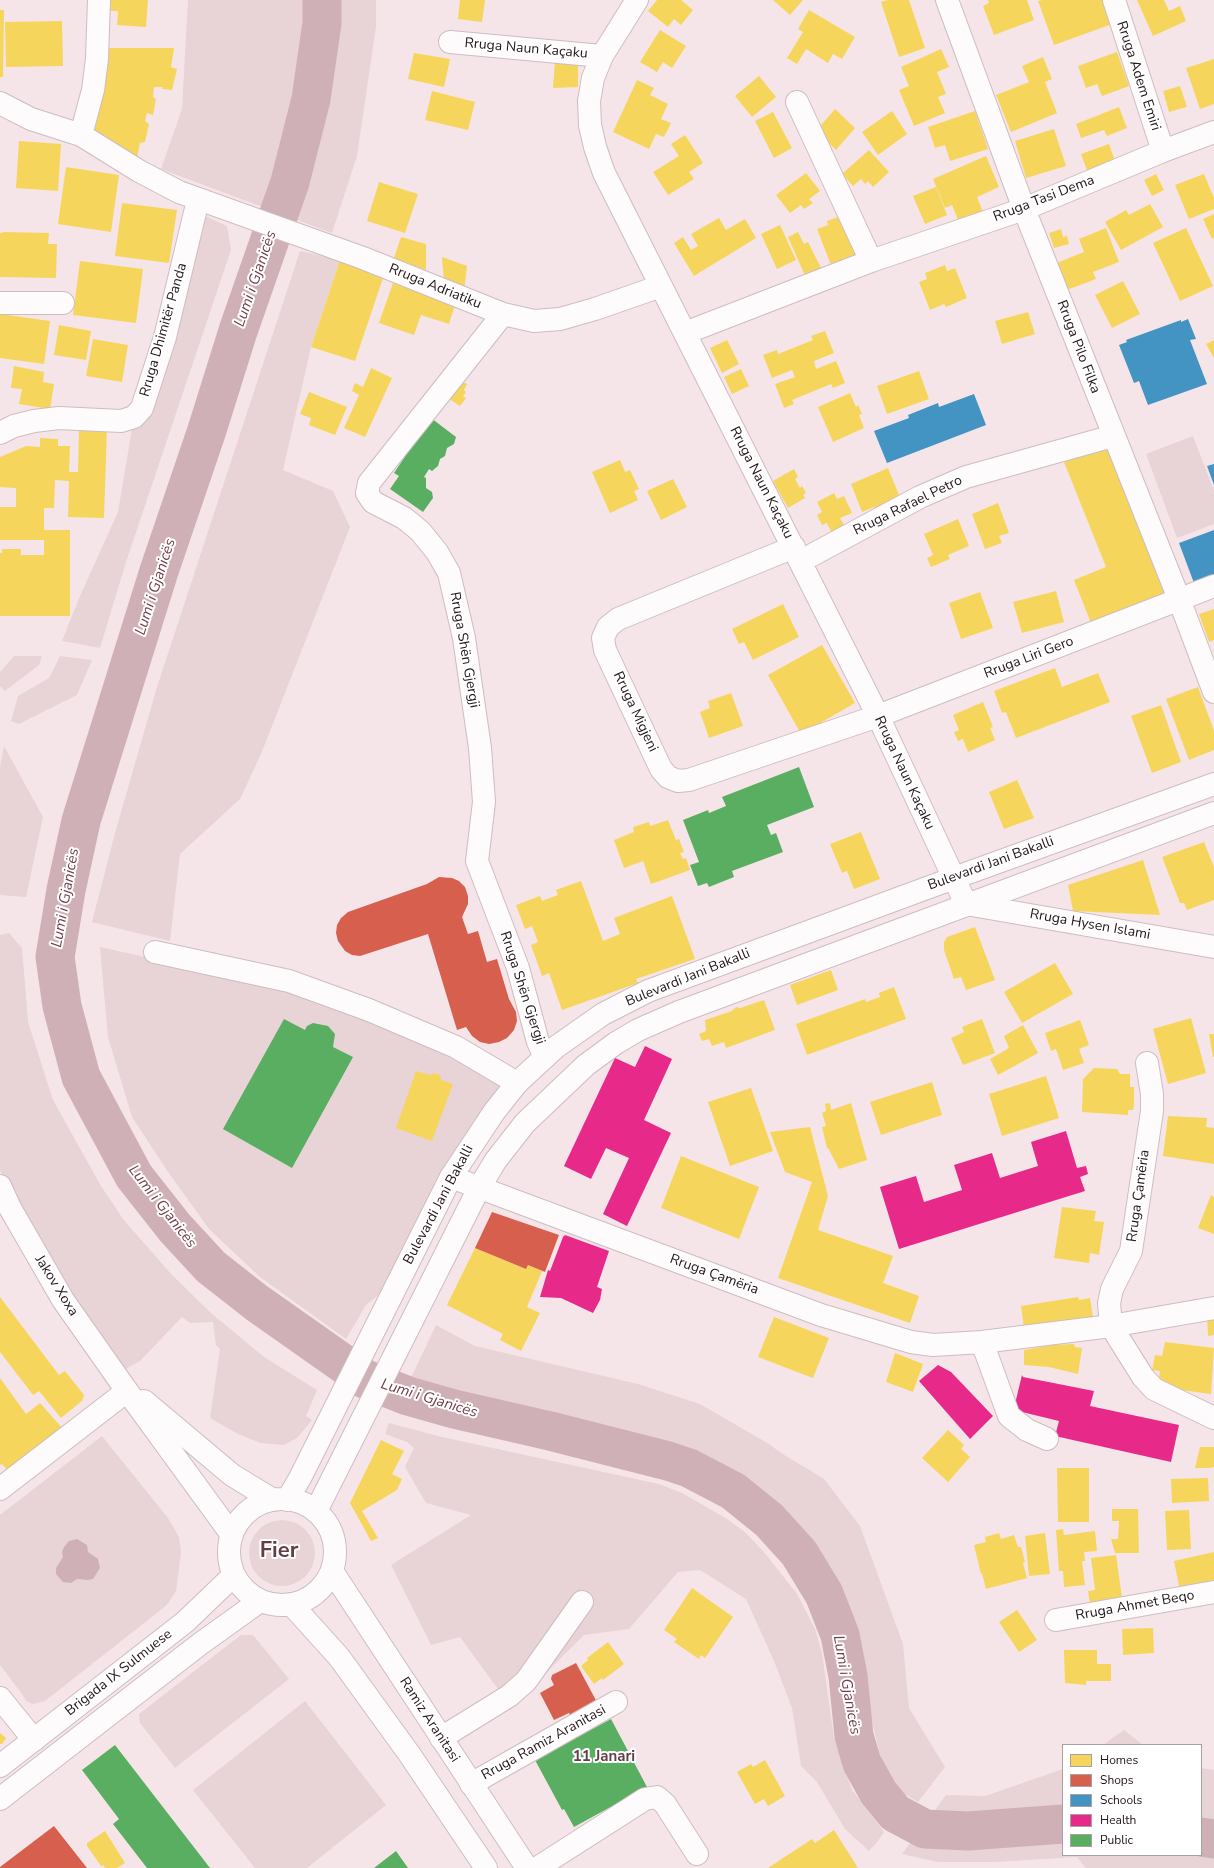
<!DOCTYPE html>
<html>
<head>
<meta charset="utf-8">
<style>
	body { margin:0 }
	#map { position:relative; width:1214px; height:1868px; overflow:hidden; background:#f6e5e8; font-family:"Nunito Sans",sans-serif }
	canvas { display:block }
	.legend { position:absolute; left:1062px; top:1744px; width:140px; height:112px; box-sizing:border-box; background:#fff; border:1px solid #a7a1a3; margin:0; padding:5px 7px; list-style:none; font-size:12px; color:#221418 }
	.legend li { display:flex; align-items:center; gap:8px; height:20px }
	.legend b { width:20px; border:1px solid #a7a1a3 }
</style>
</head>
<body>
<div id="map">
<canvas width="1214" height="1868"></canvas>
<ul class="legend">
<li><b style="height:11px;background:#f6d55c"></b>Homes</li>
<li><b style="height:11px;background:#d6604d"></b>Shops</li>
<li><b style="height:11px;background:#4393c3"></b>Schools</li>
<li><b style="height:11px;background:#e7298a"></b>Health</li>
<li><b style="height:11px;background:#5aae61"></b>Public</li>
</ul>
</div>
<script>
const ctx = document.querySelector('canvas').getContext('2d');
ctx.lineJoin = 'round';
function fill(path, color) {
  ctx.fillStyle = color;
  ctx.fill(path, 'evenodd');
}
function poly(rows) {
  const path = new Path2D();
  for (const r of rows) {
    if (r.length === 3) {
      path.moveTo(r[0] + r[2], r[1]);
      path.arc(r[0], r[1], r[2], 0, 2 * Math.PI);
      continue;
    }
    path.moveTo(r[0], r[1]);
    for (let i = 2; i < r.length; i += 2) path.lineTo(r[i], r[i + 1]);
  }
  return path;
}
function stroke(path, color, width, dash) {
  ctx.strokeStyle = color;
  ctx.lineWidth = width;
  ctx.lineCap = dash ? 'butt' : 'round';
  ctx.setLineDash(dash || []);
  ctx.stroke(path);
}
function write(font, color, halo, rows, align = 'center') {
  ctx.font = font + ' "Nunito Sans",sans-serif';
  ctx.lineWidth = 4;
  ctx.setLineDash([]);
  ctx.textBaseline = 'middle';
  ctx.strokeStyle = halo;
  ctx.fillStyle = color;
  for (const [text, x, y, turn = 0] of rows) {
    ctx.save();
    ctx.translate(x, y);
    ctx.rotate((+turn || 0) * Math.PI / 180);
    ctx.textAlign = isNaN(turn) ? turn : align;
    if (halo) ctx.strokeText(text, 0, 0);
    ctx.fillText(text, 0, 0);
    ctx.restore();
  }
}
fill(poly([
	[188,0,376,0,376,27,357,156,332,233,161,169,182,109],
	[205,216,227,226,231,250,126,562,100,648,62,641,80,596,118,512,134,417],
	[300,251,340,260,311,347,283,470,333,491,350,527,261,754,240,799,180,854,170,941,92,922,115,833,157,687],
	[1193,436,1214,491,1214,524,1177,538,1146,454],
	[14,656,42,656,39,665,5,691,0,686,0,672],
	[60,656,92,660,77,695,19,724,11,721,18,696,49,678],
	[4,746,43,817,26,897,0,895,0,767],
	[9,933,22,948,28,1022,53,1100,101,1186,123,1219,172,1275,211,1313,264,1357,317,1390,306,1416,312,1420,297,1438,284,1445,261,1443,238,1434,210,1418,220,1349,216,1345,213,1322,190,1323,182,1317,140,1361,122,1371,16,1208,0,1170,0,935],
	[100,947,285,988,453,1052,508,1085,386,1289,366,1305,346,1339,260,1277,210,1230,168,1172,132,1117,108,1037],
	[436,1325,475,1346,638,1384,700,1404,769,1444,781,1453,824,1479,860,1526,903,1644,909,1708,945,1767,918,1802,896,1789,883,1767,868,1705,860,1654,842,1599,806,1538,759,1491,719,1465,685,1450,462,1400,423,1387,410,1380],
	[389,1423,442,1437,659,1484,682,1493,724,1517,745,1532,764,1552,797,1594,815,1629,822,1653,834,1738,852,1790,884,1832,878,1841,869,1851,845,1829,817,1782,801,1766,792,1708,774,1661,746,1599,700,1570,678,1572,629,1629,584,1635,523,1696,498,1689,460,1637,431,1645,391,1565,471,1515,426,1503,405,1467,414,1448,407,1442,385,1434],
	[102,1436,168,1518,179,1537,181,1553,176,1591,167,1605,45,1701,33,1704,26,1701,22,1694,0,1665,0,1515],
	[282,1553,33],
	[241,1635,253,1635,289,1679,175,1768,140,1723,139,1714],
	[305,1701,386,1805,307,1868,255,1868,193,1790],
	[1124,1730,1143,1745,1103,1745],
	[1201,1768,1214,1770,1214,1868,1086,1868,1077,1857,996,1862,938,1862,902,1854,946,1795,985,1796,1063,1769,1063,1855,1201,1855]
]), '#e8d3d7');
fill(poly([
	[77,1539,87,1545,88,1552,98,1559,100,1568,93,1579,88,1580,77,1579,71,1583,63,1582,56,1574,56,1568,63,1557,62,1552,64,1547,69,1541]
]), '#cfb0b7');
fill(poly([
	[111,0,148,0,146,27,117,25,118,11,110,11],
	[460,0,485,0,482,22,458,19],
	[657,0,681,0,693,10,681,25,674,19,668,27,648,11],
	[773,0,803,0,790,15],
	[888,0,909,0,925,48,899,57,881,2],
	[988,0,1027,0,1034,20,994,35,983,6,989,3],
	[1042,0,1107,0,1115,23,1054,45,1038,1],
	[1137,0,1164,0,1169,11,1180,6,1186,21,1153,36],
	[0,10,4,10,3,77,0,77],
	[809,10,855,37,842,59,833,54,828,63,806,49,797,64,787,58,803,32,798,29],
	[62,21,63,66,6,67,5,22],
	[660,30,686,46,672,68,663,62,657,72,640,62],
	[100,48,174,48,171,67,177,69,172,90,162,89,163,87,154,87,153,97,156,99,153,115,147,113,145,121,149,124,145,142,140,143,136,163,91,127],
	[941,49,949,67,937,72,946,94,938,97,945,113,914,126,899,90,909,86,901,67],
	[1117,52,1129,86,1102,96,1097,84,1086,88,1078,66],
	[414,53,450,59,444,87,408,79],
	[1043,57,1052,79,1045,82,1057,113,1011,132,996,95,1029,82,1022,66],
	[1214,59,1214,104,1200,109,1186,68],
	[555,61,578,65,578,87,553,88],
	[759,76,776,97,752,117,735,96],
	[637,80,654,88,650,95,668,104,661,119,671,123,664,137,656,134,649,149,613,132],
	[1180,86,1187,107,1169,112,1163,91],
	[432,91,475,102,468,130,425,120],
	[1119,107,1127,128,1107,136,1104,130,1081,138,1076,124],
	[835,109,855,128,836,150,816,131],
	[892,111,907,134,878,155,862,132],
	[975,111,988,149,950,161,945,145,935,148,928,127],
	[773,112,792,148,774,158,755,121],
	[1054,129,1066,166,1026,178,1015,141],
	[685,135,703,163,689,172,694,179,668,195,653,172,679,156,671,144],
	[19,141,61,144,58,191,16,188],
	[1109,144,1116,164,1088,173,1081,154],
	[869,150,889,172,873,187,868,181,865,184,861,179,853,186,842,174],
	[986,156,999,187,977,197,984,215,960,225,952,205,945,208,933,179],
	[66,167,119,175,111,232,58,224],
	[806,173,820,191,809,199,813,203,804,209,801,205,790,213,776,195],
	[1156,174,1164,190,1152,196,1144,180],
	[1204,174,1214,198,1214,209,1189,219,1175,185],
	[379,182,418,194,405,233,367,221],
	[936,187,947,215,925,224,913,196],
	[122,203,177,210,169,263,115,256],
	[1150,204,1163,227,1121,250,1105,222,1126,210,1129,215],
	[1214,214,1214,238,1212,239,1203,219],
	[841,216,856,255,831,265,817,229,828,225,827,221],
	[719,218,726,230,745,219,756,238,694,276,674,243,683,237,691,250,698,246,691,234],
	[780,225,796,260,777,269,761,234],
	[1106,228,1119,262,1093,272,1096,279,1064,291,1054,264,1084,252,1079,239],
	[1186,228,1213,286,1180,301,1153,243],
	[1061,229,1063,237,1067,236,1069,244,1054,248,1049,233],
	[5,232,49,233,48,244,57,244,56,278,0,277,0,233],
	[798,232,804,244,808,242,822,270,806,278,788,237],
	[401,237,426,244,426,270,394,258],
	[442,257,467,266,464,291,444,282],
	[340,260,384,275,355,361,311,347],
	[80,261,143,269,136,323,73,315],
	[945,265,947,271,955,268,967,298,946,307,944,304,930,310,919,282,927,279,925,273],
	[1123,281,1140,314,1112,328,1095,295],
	[393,283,455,305,449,324,421,315,414,335,379,323],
	[1028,312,1035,334,1002,344,995,321],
	[0,314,50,321,44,364,0,358],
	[59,325,91,331,86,360,54,355],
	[825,331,834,353,814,361,816,369,836,361,845,383,833,388,831,384,792,400,794,404,784,408,775,384,795,377,792,370,772,378,763,355,777,350,778,354,813,340,811,336],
	[93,339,128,345,122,382,86,376],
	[727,340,739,364,722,373,710,348],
	[1214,340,1214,358,1206,344],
	[14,366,44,372,43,382,54,384,50,409,19,404,22,389,11,388],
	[371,368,392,378,365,437,344,428,359,395,352,391,355,383,363,387],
	[741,369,749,386,732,394,724,377],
	[919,371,929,399,887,414,877,386],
	[455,377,467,384,464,390,466,392,463,396,466,398,460,406,443,395],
	[309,392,347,407,335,435,309,425,311,418,300,414],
	[850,393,856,407,858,405,862,414,859,415,864,428,833,442,818,407],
	[79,426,107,427,104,518,68,517,69,481,55,480,54,508,44,508,44,530,70,530,70,616,0,616,0,553,2,553,2,549,21,549,21,555,44,555,44,540,0,540,0,507,16,507,16,488,0,487,0,457,26,446,40,447,40,438,58,439,58,446,70,446,69,472,78,472],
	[1107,444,1166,592,1091,623,1074,580,1106,567,1064,462],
	[620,460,625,472,630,470,639,489,634,491,638,500,610,513,592,472],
	[888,468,901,500,876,511,874,507,862,512,851,484],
	[794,469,798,477,795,479,800,488,802,486,806,493,803,495,805,498,788,508,773,481],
	[673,479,687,507,661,520,647,491],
	[834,493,837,499,844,496,852,513,840,518,845,527,832,534,827,523,822,525,817,515,822,512,817,502],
	[998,503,1009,533,999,536,1002,543,985,549,972,514],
	[958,519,969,546,948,555,950,559,931,567,927,558,933,555,924,534],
	[1056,591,1064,622,1022,633,1013,602],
	[980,592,993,628,961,639,949,603],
	[783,604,799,637,753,660,744,642,739,644,732,629],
	[1214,609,1214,640,1209,642,1199,614],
	[822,645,855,703,801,734,768,675],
	[1055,668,1062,687,1098,673,1110,702,1016,738,1006,712,1002,713,994,691],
	[1198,687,1214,731,1214,750,1189,760,1166,699],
	[731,693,743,726,709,738,700,712,710,708,708,701],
	[983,702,993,727,990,728,995,740,968,752,963,739,958,741,954,732,959,730,953,715],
	[1161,705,1181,762,1152,773,1131,716],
	[1017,780,1034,818,1004,829,989,792],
	[668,820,676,840,679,839,684,852,680,853,683,859,686,858,690,870,651,884,643,861,624,868,614,840,634,832,633,827,649,822,650,826],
	[861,832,880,879,854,889,847,871,842,873,830,844],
	[1204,842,1214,867,1214,900,1187,910,1184,903,1180,903,1162,857],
	[1143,860,1160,915,1073,911,1068,885],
	[581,881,603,941,620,934,614,918,672,896,695,959,636,979,638,983,562,1010,549,973,542,976,531,945,538,942,532,926,525,929,516,905,540,896,542,901,558,895,556,890],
	[975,927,995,980,966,990,961,977,954,979,944,950,944,942,947,937],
	[1055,963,1073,994,1022,1023,1004,992],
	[831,970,838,990,797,1005,790,985],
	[894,987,906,1019,807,1055,796,1024,865,999,866,1002,880,997,879,993],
	[764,1000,775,1030,726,1048,724,1042,712,1046,709,1039,702,1041,699,1034,706,1031,705,1020,732,1011,736,1007,740,1008],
	[1191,1018,1206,1073,1168,1084,1153,1029],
	[982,1019,995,1053,963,1065,951,1038,964,1032,962,1027],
	[1080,1020,1089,1045,1079,1049,1084,1063,1063,1070,1056,1049,1051,1051,1045,1033],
	[1023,1025,1038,1053,998,1075,990,1059,1009,1048,1004,1036],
	[1209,1034,1214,1034,1214,1057,1213,1057],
	[1094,1068,1117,1069,1120,1074,1130,1074,1130,1087,1134,1087,1134,1104,1133,1110,1128,1110,1128,1115,1082,1112,1083,1079],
	[416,1071,430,1075,434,1073,440,1075,441,1080,453,1084,432,1141,396,1128],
	[1046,1076,1059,1118,1002,1136,989,1094],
	[932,1082,942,1115,881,1135,870,1102],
	[751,1088,773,1151,730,1166,708,1102],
	[830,1103,831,1110,851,1103,867,1160,839,1169,828,1148,827,1148,822,1127,826,1126,822,1113,826,1111,825,1104],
	[1168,1116,1207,1118,1206,1127,1214,1128,1214,1164,1163,1156],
	[810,1127,828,1196,818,1230,893,1256,883,1283,919,1296,910,1323,778,1278,812,1182,785,1172,770,1132],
	[681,1156,759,1187,739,1239,661,1208],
	[1211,1195,1214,1197,1214,1234,1198,1228],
	[1062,1207,1096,1211,1094,1221,1104,1222,1099,1255,1090,1253,1089,1263,1054,1258],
	[475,1248,526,1269,528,1265,542,1271,527,1307,540,1313,521,1351,500,1340,503,1334,447,1305],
	[0,1297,59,1375,65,1371,84,1395,82,1401,61,1418,39,1391,33,1395,0,1352],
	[1078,1297,1079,1300,1090,1298,1093,1317,1024,1328,1021,1306],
	[1214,1314,1214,1335,1208,1336,1207,1315],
	[774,1317,829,1338,813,1378,758,1357],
	[1165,1342,1214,1348,1211,1394,1158,1387,1160,1371,1152,1370,1155,1355,1162,1356],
	[1074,1344,1075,1347,1082,1348,1078,1374,1049,1367,1024,1365,1024,1350,1052,1345],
	[895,1353,923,1364,913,1392,886,1382],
	[0,1378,26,1414,40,1403,64,1430,9,1472,2,1464,0,1465],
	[948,1430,964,1445,961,1449,970,1457,948,1482,922,1458],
	[381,1440,404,1451,392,1474,402,1479,397,1490,362,1511,378,1538,371,1541,350,1503],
	[1200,1447,1214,1447,1214,1467,1209,1468,1195,1468],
	[1057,1468,1089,1468,1089,1522,1058,1522],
	[1208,1478,1209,1501,1172,1503,1171,1479],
	[1112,1509,1138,1509,1139,1553,1115,1553,1111,1539,1118,1539,1119,1521,1112,1521],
	[1189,1510,1191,1549,1167,1550,1165,1511],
	[1063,1529,1064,1535,1095,1531,1097,1551,1084,1552,1085,1561,1082,1561,1085,1585,1064,1587,1063,1571,1059,1571,1056,1530],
	[999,1533,1001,1539,1014,1535,1018,1547,1021,1547,1025,1562,1023,1563,1027,1578,986,1589,982,1573,981,1574,974,1545,986,1542,985,1537],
	[1045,1533,1050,1574,1029,1576,1025,1536],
	[1214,1552,1214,1590,1181,1596,1174,1561],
	[1116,1555,1123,1605,1091,1610,1088,1591,1095,1590,1091,1558],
	[692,1588,733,1617,705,1658,701,1655,699,1659,674,1642,677,1639,664,1630],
	[1017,1610,1037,1640,1019,1652,999,1622],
	[1153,1628,1154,1653,1123,1655,1122,1629],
	[608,1642,624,1664,603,1680,602,1678,594,1684,581,1666,588,1660,587,1658],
	[1064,1650,1097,1650,1097,1664,1111,1664,1111,1681,1086,1681,1086,1685,1065,1683],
	[0,1733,6,1738,2,1744,0,1744],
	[765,1760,785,1796,768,1806,764,1799,755,1804,737,1772,751,1764,753,1767],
	[834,1830,858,1868,768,1868,812,1839,815,1843],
	[105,1831,125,1863,117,1868,105,1868,103,1865,101,1866,87,1846,87,1843]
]), '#f6d55c');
fill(poly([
	[439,877,452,878,459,881,465,887,468,896,468,904,462,917,468,934,478,931,487,962,497,959,509,999,516,1012,517,1021,514,1030,507,1038,499,1042,489,1044,480,1042,472,1036,466,1027,457,1030,428,934,360,956,352,955,345,951,338,941,336,933,337,925,341,918,348,912,427,884],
	[492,1212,559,1235,545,1272,528,1265,526,1269,475,1248],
	[576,1663,599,1706,571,1718,569,1713,554,1720,540,1693,554,1685,551,1679,552,1675],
	[54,1826,87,1868,0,1868,0,1867]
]), '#d6604d');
fill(poly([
	[1188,319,1196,339,1190,340,1207,384,1148,405,1139,381,1134,383,1119,345,1127,342,1126,340,1181,320,1181,322],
	[974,394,986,425,887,463,874,431,909,418,908,415,938,403,939,407],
	[1214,464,1214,485,1207,466],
	[1214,530,1214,575,1194,583,1179,543]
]), '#4393c3');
fill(poly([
	[645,1046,672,1059,644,1120,671,1133,627,1226,603,1214,629,1158,606,1148,591,1179,564,1166,615,1058,635,1067],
	[1066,1131,1077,1168,1086,1166,1088,1174,1080,1177,1085,1191,899,1249,880,1187,916,1176,924,1202,962,1190,954,1165,992,1153,1000,1178,1038,1166,1031,1142],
	[565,1235,609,1251,597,1287,602,1289,600,1300,593,1313,561,1298,540,1297,548,1270,550,1271,563,1237],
	[938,1365,951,1372,993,1416,970,1439,919,1381],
	[1022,1375,1023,1377,1094,1391,1090,1406,1179,1425,1171,1462,1055,1436,1059,1421,1018,1411,1013,1412]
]), '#e7298a');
fill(poly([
	[431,418,456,437,454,444,447,448,445,456,440,459,438,466,432,471,429,469,424,477,426,478,426,488,432,492,433,498,423,512,390,489,399,476,394,473],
	[799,767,814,807,767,825,771,835,776,833,783,852,732,871,734,877,709,887,707,883,698,886,690,865,699,862,683,820,708,810,709,813,726,806,722,797],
	[284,1019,305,1030,307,1026,313,1023,328,1026,335,1034,333,1047,353,1057,292,1168,223,1129],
	[611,1719,647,1787,574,1827,564,1809,562,1810,535,1760],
	[115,1745,210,1868,147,1868,113,1824,119,1819,82,1770],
	[396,1851,408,1868,374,1868]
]), '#5aae61');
stroke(poly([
	[322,0,322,23,311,99,290,182,238,331,207,430,159,571,81,821,66,890,55,957,62,1006,81,1077,134,1176,175,1228,211,1267,257,1303,365,1379,408,1396,454,1409,550,1431,668,1461,689,1468,733,1491,769,1520,799,1553,824,1594,840,1635,848,1676,854,1736,862,1763,878,1792,895,1813,925,1829,968,1831,1063,1824],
	[1201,1837,1214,1839]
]), '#cfb0b7', 39);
const minor = poly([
	[637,0,602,56,593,78,589,101,590,125,595,147,604,173,878,716,966,904,1214,947],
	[947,0,1024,209,1179,599,1214,692],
	[1114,0,1163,151],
	[450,42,602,56],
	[797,102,871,261],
	[0,103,31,119,81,135,139,171,179,192,363,258,503,314,534,321,560,319,595,309,661,286],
	[81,135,93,90,97,59,99,0],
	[0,303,63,303],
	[503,314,369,483,367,493,373,502,404,518,420,531,437,552,449,573,464,638,480,748,484,802,477,861,518,968,538,1042,545,1057],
	[685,333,871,261,1024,209,1163,151,1214,132],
	[0,433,14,426,34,421,59,418,121,421,134,417,142,408,165,337,198,200],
	[794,547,618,619,608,627,603,638,605,650,661,769,668,777,678,781,689,780,878,716,1214,586],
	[801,561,920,497,966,477,1113,436],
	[155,952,289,981,369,1010,456,1047,517,1083],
	[1147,1063,1152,1094,1152,1111,1131,1251,1112,1289,1109,1303,1111,1326,1143,1377,1154,1389,1214,1418],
	[451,1177,821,1315,911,1342,933,1345,982,1342,1111,1326,1214,1308],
	[982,1342,1009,1416,1027,1430,1047,1439],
	[0,1489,127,1391],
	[1056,1620,1214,1592],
	[0,1698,34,1740],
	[441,1738,509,1696,526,1681,582,1602],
	[471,1784,616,1702],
	[537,1868,645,1799,657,1797,665,1804,697,1854]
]);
const major = poly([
	[0,1186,10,1208,63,1300,127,1391,232,1535],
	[144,1401,232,1475,273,1500],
	[282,1552,53],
	[287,1500,300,1478,451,1177,494,1112,517,1083,556,1047,603,1014,648,991,954,878,1214,784],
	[316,1511,479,1188,496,1160,525,1123,586,1065,616,1043,638,1030,679,1012,1214,813],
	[332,1571,527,1868],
	[292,1605,339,1657,410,1755,486,1868],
	[0,1766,185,1622,234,1575],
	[0,1799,200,1644,260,1601]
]);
stroke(minor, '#cdbdc0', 24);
stroke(major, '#cdbdc0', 24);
stroke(minor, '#fefbfc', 22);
stroke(major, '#fefbfc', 22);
write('14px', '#221418', '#fff', [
	["Rruga Naun Kaçaku",526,49,5],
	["Rruga Adem Emiri",1138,76,72],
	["Rruga Tasi Dema",1044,199,-21],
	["Rruga Adriatiku",435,287,22],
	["Rruga Dhimitër Panda",164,330,-74],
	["Rruga Pilo Filka",1078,347,69],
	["Rruga Naun Kaçaku",761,483,63],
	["Rruga Rafael Petro",908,506,-26],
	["Rruga Shën Gjergji",464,650,80],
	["Rruga Liri Gero",1029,658,-21],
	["Rruga Migjeni",635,712,65],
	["Rruga Naun Kaçaku",904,773,65],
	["Bulevardi Jani Bakalli",991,864,-20],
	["Rruga Hysen Islami",1090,925,10],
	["Bulevardi Jani Bakalli",688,978,-22],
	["Rruga Shën Gjergji",522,988,72],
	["Rruga Çamëria",1139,1196,-82],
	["Bulevardi Jani Bakalli",439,1205,-62],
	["Rruga Çamëria",714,1275,20],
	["Jakov Xoxa",56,1286,58],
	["Rruga Ahmet Beqo",1135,1606,-10],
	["Brigada IX Sulmuese",119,1673,-38],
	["Ramiz Aranitasi",429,1720,57],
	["Rruga Ramiz Aranitasi",544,1743,-29]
]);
write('italic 15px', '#713d4b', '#fff', [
	["Lumi i Gjanicës",256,279,-71],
	["Lumi i Gjanicës",156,587,-72],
	["Lumi i Gjanicës",66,898,-80],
	["Lumi i Gjanicës",162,1207,52],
	["Lumi i Gjanicës",429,1399,17],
	["Lumi i Gjanicës",846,1685,80]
]);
write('bold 15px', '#603f47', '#fff', [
	["11 Janari",604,1757]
]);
write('bold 22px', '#603f47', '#fff', [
	["Fier",279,1552]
]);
</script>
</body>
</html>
